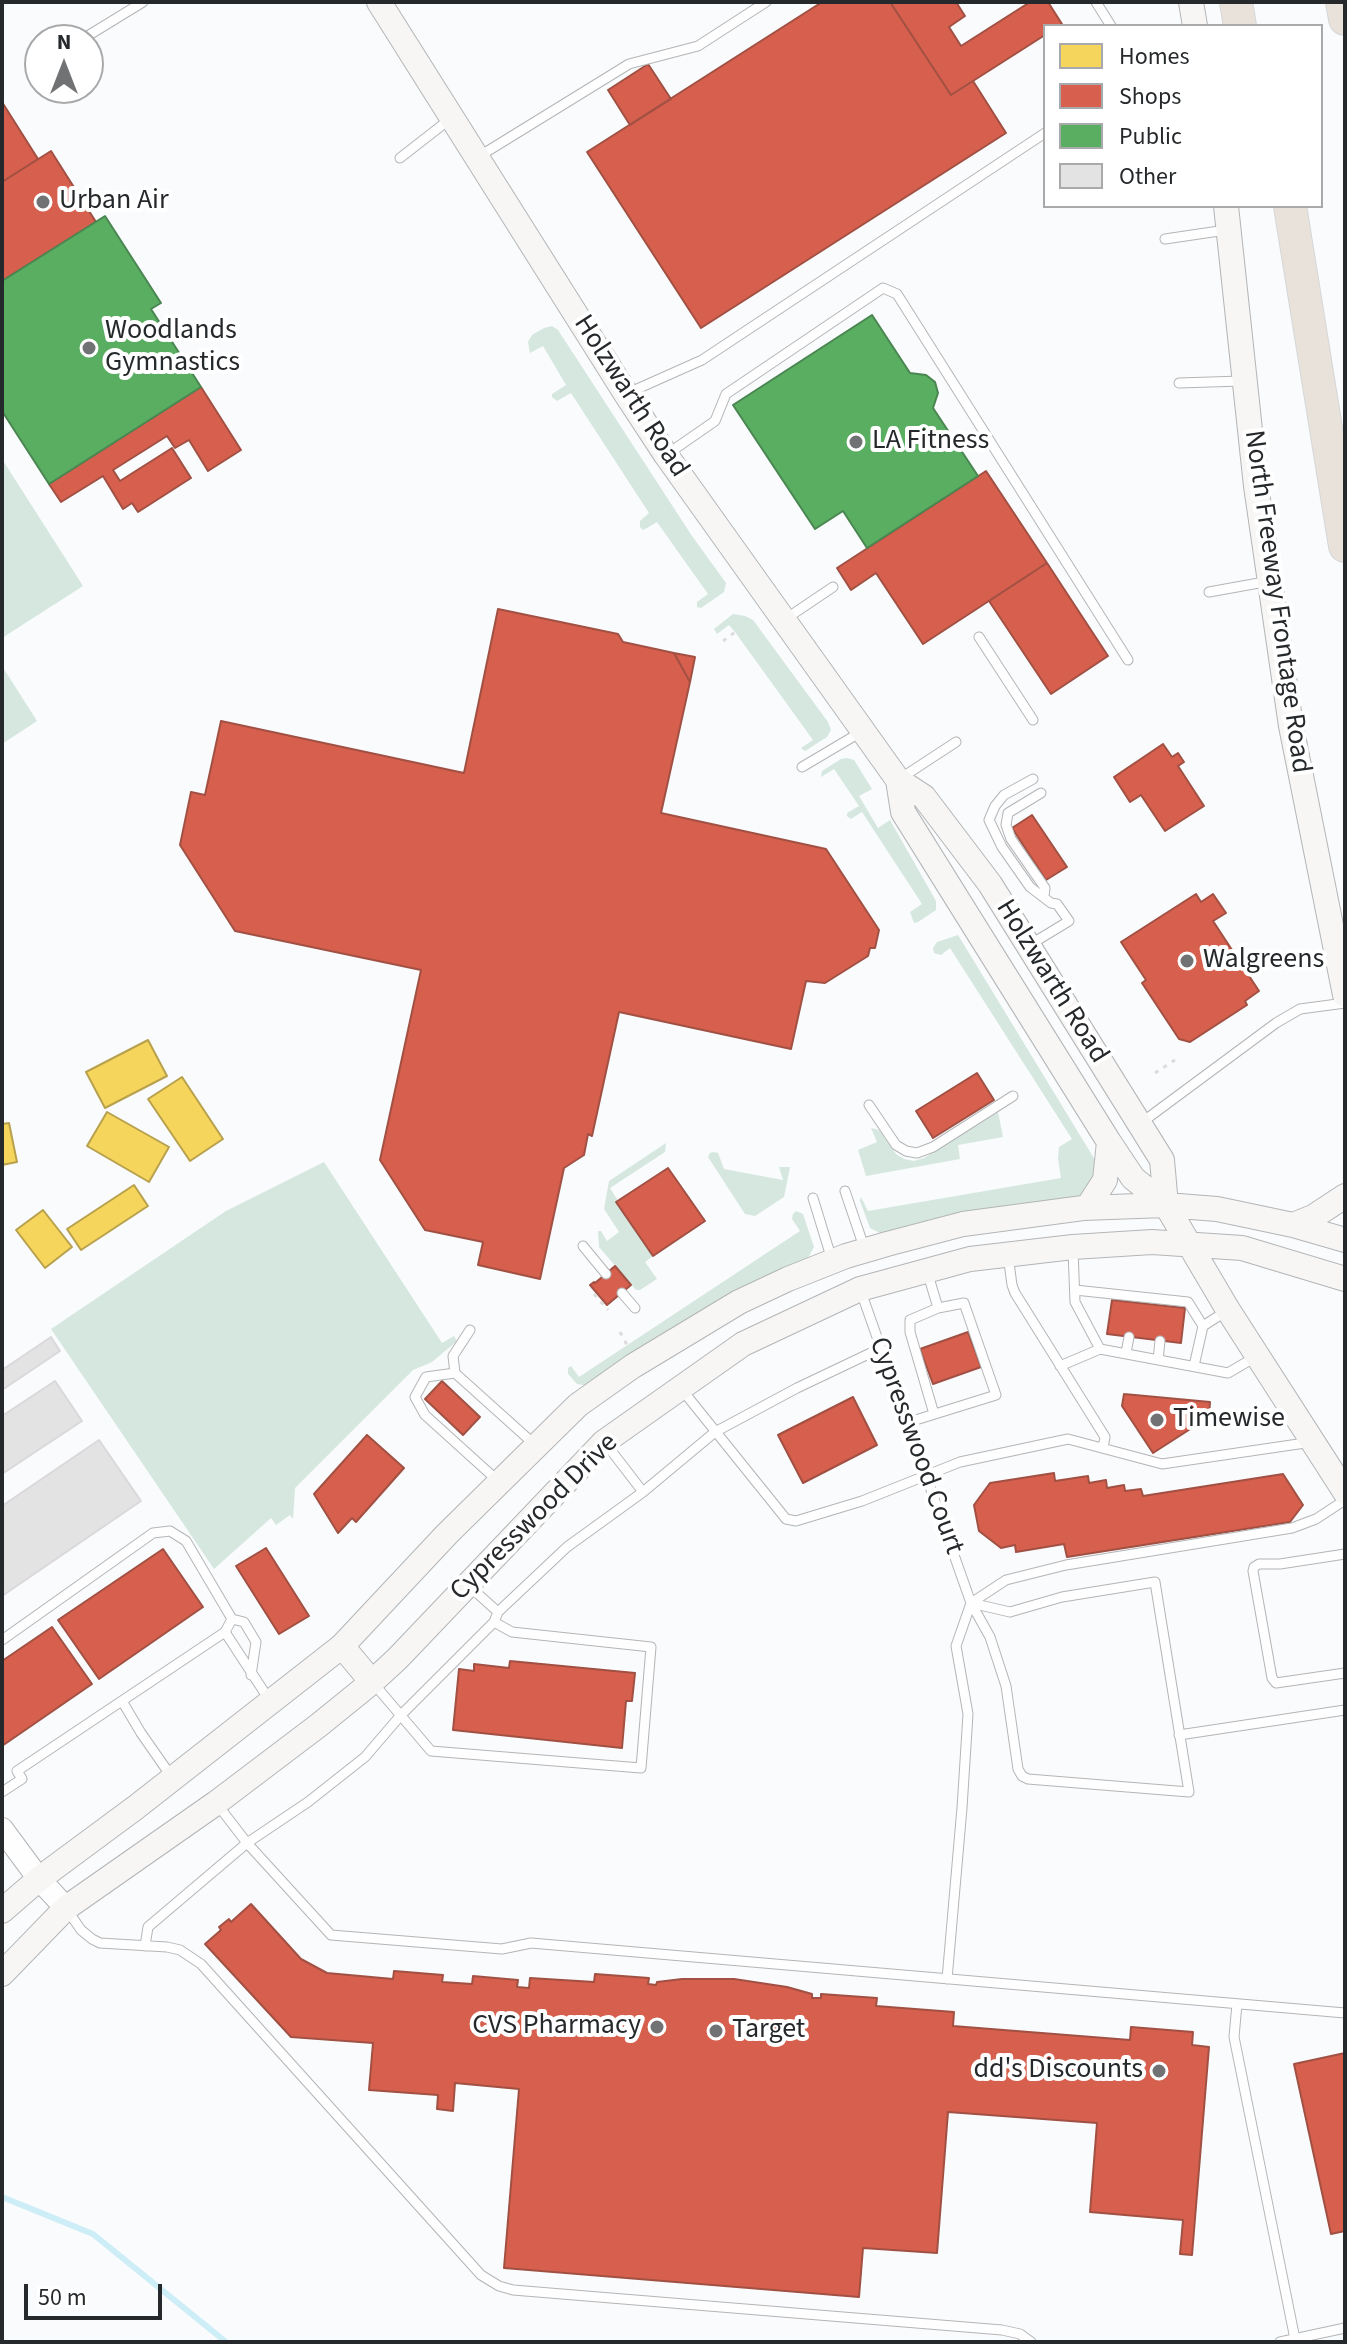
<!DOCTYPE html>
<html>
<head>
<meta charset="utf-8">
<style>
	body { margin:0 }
	#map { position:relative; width:1347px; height:2344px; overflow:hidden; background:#f9fbfd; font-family:"Source Sans 3",sans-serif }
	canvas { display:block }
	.frame { position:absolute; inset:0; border:4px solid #26292b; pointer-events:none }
	.legend { position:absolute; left:1043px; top:24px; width:280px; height:184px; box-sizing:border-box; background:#fff; border:2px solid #a8a9aa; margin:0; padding:10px 14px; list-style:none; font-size:24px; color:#26292b }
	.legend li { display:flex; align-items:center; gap:16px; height:40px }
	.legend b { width:40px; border:2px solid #a8a9aa }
	.north { position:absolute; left:24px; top:24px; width:80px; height:80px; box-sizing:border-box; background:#fff; border:2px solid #a8a9aa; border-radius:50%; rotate:0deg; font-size:22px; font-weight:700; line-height:32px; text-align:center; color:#26292b }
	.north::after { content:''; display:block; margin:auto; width:28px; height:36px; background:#707274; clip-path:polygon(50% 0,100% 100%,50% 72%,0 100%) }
	.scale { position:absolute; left:24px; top:2284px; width:138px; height:36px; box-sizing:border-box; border:4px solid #26292b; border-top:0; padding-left:10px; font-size:24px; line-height:28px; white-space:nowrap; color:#26292b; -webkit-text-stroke:6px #fff; paint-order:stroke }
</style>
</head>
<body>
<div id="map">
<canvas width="1347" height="2344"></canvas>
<div class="frame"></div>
<ul class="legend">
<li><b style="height:22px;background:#f6d55c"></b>Homes</li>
<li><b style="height:22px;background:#d6604d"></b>Shops</li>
<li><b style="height:22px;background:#5aae61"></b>Public</li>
<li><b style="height:22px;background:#e4e3e4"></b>Other</li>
</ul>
<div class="north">N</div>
<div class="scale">50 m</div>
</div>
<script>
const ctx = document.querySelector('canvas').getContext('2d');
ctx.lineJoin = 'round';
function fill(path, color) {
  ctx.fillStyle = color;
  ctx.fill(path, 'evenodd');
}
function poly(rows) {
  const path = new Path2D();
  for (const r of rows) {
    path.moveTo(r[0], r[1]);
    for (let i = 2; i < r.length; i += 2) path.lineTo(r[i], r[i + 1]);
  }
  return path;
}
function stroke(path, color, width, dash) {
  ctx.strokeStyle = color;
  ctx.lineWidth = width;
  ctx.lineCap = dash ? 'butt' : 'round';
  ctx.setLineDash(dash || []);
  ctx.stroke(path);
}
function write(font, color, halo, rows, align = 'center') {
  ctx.font = font + ' "Source Sans 3",sans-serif';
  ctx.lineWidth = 8;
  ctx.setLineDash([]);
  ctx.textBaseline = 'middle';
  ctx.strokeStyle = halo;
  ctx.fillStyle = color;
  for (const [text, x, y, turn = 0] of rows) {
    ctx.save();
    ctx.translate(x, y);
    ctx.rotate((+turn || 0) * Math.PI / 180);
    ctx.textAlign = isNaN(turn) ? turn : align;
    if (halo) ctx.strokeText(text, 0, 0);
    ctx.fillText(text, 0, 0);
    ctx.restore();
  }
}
fill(poly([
	[552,326,558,330,692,536,726,583,724,592,701,608,697,607,697,602,708,594,657,522,647,528,643,530,640,527,640,521,649,513,571,393,557,401,552,397,552,394,566,385,543,346,530,353,528,342,532,335,544,328],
	[2,459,83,586,2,638],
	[733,614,745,616,753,620,828,722,831,730,827,737,805,751,801,748,813,740,735,632,729,625,717,634,714,629],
	[2,666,37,721,2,744],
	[847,758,854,760,872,789,859,796,878,828,890,820,936,901,936,910,918,922,914,923,910,912,922,904,862,812,851,819,847,816,847,813,859,806,834,769,821,777,822,771,841,759],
	[958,935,1095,1160,1097,1171,1089,1192,1077,1198,882,1234,870,1228,860,1201,861,1197,868,1211,1061,1178,1058,1159,1059,1147,1072,1139,950,948,941,955,934,953,933,948,937,942],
	[998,1112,1003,1137,958,1145,960,1159,866,1176,858,1150,877,1142,871,1128,879,1130,896,1154,904,1159,914,1161,924,1158],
	[666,1143,665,1152,610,1188,618,1201,617,1203,653,1256,645,1262,657,1279,640,1290,636,1290,599,1247,598,1231,601,1231,607,1241,619,1232,604,1209,609,1181],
	[713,1152,718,1153,724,1169,783,1180,779,1167,790,1167,784,1197,755,1216,745,1214,708,1157,710,1153],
	[324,1162,442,1343,454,1336,457,1341,432,1362,413,1370,295,1488,293,1519,290,1515,276,1525,271,1518,214,1569,51,1329,226,1211],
	[796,1211,803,1214,814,1247,807,1260,751,1285,689,1317,589,1386,577,1384,568,1374,568,1368,571,1366,579,1377,800,1231,792,1219,793,1214]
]), '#d5e7df');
const homes = poly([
	[148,1040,167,1076,105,1108,86,1072,148,1040],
	[182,1077,223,1139,190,1161,148,1099,182,1077],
	[107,1112,169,1147,149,1182,87,1146,107,1112],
	[9,1123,17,1162,2,1165,2,1124,9,1123],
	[134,1185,148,1206,81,1250,67,1229,134,1185],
	[43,1210,72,1247,45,1268,16,1230,43,1210]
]);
fill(homes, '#f6d55c');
stroke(homes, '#b8a14d', 2);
const shops = poly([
	[822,2,890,2,951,95,973,81,1006,133,701,328,587,152,822,2],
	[890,2,956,2,965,16,949,27,961,46,1030,2,1048,2,1062,24,1058,26,1045,26,1045,35,951,95,890,2],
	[648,64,671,99,630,125,608,90,648,64],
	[2,102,38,159,2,182,2,102],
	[51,151,96,222,2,281,2,182,51,151],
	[201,387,241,450,208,471,189,440,175,448,167,436,113,470,120,481,172,448,191,478,138,512,132,503,123,509,103,476,61,502,49,484,201,387],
	[986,471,1047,563,923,644,876,573,851,590,837,568,986,471],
	[1047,563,1108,656,1051,694,989,601,1047,563],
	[498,609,618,634,623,642,674,653,690,682,661,813,826,849,879,930,875,948,870,948,868,956,825,983,806,981,791,1049,619,1012,592,1136,588,1134,584,1155,564,1168,540,1279,478,1265,483,1242,425,1230,380,1160,421,970,235,931,180,845,191,792,205,795,221,721,464,773,498,609],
	[674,653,695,657,690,682,674,653],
	[1163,744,1172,757,1178,753,1184,762,1178,766,1204,806,1165,831,1141,795,1130,802,1114,777,1163,744],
	[1032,815,1067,867,1046,880,1012,828,1032,815],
	[1196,894,1201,902,1213,894,1226,913,1213,921,1259,991,1245,1001,1247,1005,1190,1042,1179,1039,1142,983,1146,980,1121,942,1196,894],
	[977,1073,994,1100,933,1138,916,1111,977,1073],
	[668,1168,705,1221,653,1256,616,1202,668,1168],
	[615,1266,631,1285,607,1305,590,1285,594,1282,595,1283,615,1266],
	[1112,1300,1185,1308,1181,1343,1107,1334,1112,1300],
	[968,1332,981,1367,933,1384,920,1349,968,1332],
	[442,1381,480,1417,463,1435,425,1399,442,1381],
	[1124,1394,1210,1402,1209,1417,1153,1453,1122,1406,1124,1394],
	[853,1397,877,1445,803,1483,778,1435,853,1397],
	[367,1435,404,1468,356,1522,352,1518,338,1533,314,1494,367,1435],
	[1054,1473,1055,1481,1088,1476,1089,1483,1106,1480,1107,1488,1124,1485,1125,1491,1141,1489,1143,1496,1283,1474,1303,1505,1290,1522,1067,1557,1064,1544,1016,1552,1015,1545,1001,1548,979,1531,974,1505,990,1483,1054,1473],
	[266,1548,309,1616,279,1634,236,1566,266,1548],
	[163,1549,203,1607,99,1679,58,1620,163,1549],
	[52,1627,92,1684,2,1746,2,1661,52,1627],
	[510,1661,635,1673,632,1701,626,1701,622,1748,453,1730,459,1669,474,1671,474,1664,509,1668,510,1661],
	[251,1904,301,1959,327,1973,393,1979,394,1971,443,1975,442,1982,472,1984,473,1976,518,1980,517,1987,529,1988,530,1978,594,1982,595,1974,649,1978,648,1984,656,1985,657,1982,682,1979,734,1979,787,1987,812,1994,812,1998,821,1998,821,1994,877,1998,876,2006,954,2012,953,2026,1130,2040,1131,2027,1193,2032,1192,2045,1209,2047,1192,2255,1180,2254,1183,2220,1090,2212,1097,2123,948,2112,937,2253,863,2248,859,2297,504,2268,519,2089,455,2083,453,2111,437,2109,438,2095,369,2090,373,2043,291,2037,205,1944,221,1930,219,1927,229,1919,231,1922,251,1904],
	[1345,2053,1345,2231,1331,2234,1294,2064,1345,2053]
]);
fill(shops, '#d6604d');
stroke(shops, '#a15043', 2);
const public = poly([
	[105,216,161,303,151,309,201,387,49,484,2,411,2,281,105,216],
	[872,315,910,373,926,375,935,382,938,393,933,408,978,476,867,548,843,511,815,529,733,405,872,315]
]);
fill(public, '#5aae61');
stroke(public, '#4a8651', 2);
stroke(poly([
	[2,2197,93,2234,226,2342]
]), '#cdedf7', 6);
const building = poly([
	[51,1337,60,1351,2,1390,2,1370,51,1337],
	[55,1381,82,1421,2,1474,2,1416,55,1381],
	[99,1440,141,1501,2,1596,2,1506,99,1440]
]);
fill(building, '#e4e3e4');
stroke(building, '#dad8da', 2);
const service = poly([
	[1096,2,1111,26],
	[81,40,143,2],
	[38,66,40,65],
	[478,157,629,64,698,46,766,2],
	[400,158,450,119],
	[1165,239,1226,230],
	[1179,383,1242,381],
	[628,393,702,360,1045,133],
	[666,455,715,421,726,394,883,288,897,294,1128,660],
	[1209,592,1270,581],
	[787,618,833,587],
	[979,637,1033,720],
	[802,767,861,732],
	[901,778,956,742],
	[1041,793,1008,813,1006,825,1011,839,1045,888,1044,896],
	[1031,944,1069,921,1057,904,1051,903,1030,887,1002,847,989,820,995,806,1004,795,1033,779],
	[869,1105,896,1145,906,1151,917,1153,933,1147,1013,1096],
	[1141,1123,1276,1023,1300,1009,1345,1003],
	[845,1191,865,1250],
	[813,1198,832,1260],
	[583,1246,606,1274],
	[1073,1250,1075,1302,1100,1349,1228,1373,1257,1356],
	[1008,1255,1012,1285,1015,1293,1105,1437,1103,1448],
	[860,1289,971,1603,990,1637,1006,1686,1018,1769,1022,1776,1028,1779,1189,1792,1155,1582,1062,1597,1010,1612,971,1603],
	[1075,1290,1188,1302,1203,1326],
	[622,1293,635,1308],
	[1126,1353,1129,1337],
	[1158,1360,1160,1341],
	[1060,1366,1100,1349],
	[1194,1366,1203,1326,1228,1310],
	[455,1373,453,1356,470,1330],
	[683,1391,786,1519,796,1521,862,1501,960,1462,1068,1439,1162,1464,1312,1442],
	[934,1414,910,1332,910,1320,938,1308],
	[906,1423,996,1395,964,1303,938,1308,927,1271],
	[606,1444,643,1492],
	[498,1481,425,1415,415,1397,426,1377,455,1373,534,1444],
	[1345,1554,1280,1564,1259,1564,1254,1567,1253,1571,1272,1678,1276,1683,1345,1673],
	[468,1585,498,1612],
	[232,1619,244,1622,256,1642,251,1675],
	[2,1640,153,1533,170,1531,186,1541,232,1619,225,1632,270,1701],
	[374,1684,431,1751,641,1768,651,1647,512,1632,494,1622],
	[122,1701,141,1733,171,1776],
	[1179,1735,1345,1710],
	[2,1792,22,1779,17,1771,225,1632],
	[217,1804,247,1843,331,1935,502,1949,531,1943,1345,2013],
	[66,1908,81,1930,92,1939,100,1943,167,1947,180,1950,201,1964,481,2275,499,2286,513,2290,1002,2330,1020,2334,1031,2342],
	[145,1946,148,1927,247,1843,308,1802,365,1757,401,1715,494,1622,498,1612,567,1547,643,1492,715,1432,797,1388,879,1349],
	[947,1979,962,1808,968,1714,956,1646,971,1603,1006,1580,1066,1565,1292,1528,1316,1519,1345,1500],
	[1237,2004,1234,2037,1295,2339],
	[1280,2342,1345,2328]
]);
const tertiary = poly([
	[2,1829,39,1879,66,1908]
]);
const secondary = poly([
	[379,2,626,394,666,455,898,780,924,797,990,884,1162,1160,1166,1205],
	[1191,2,1195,26],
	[1226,206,1256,486,1291,726,1345,995],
	[898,780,903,812,1109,1142,1133,1178,1166,1205,1228,1310,1345,1492],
	[1087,1208,1105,1180,1109,1142],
	[1293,1225,1313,1217,1345,1196],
	[342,1646,372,1682],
	[2,1911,39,1879,135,1808,342,1646,447,1534,578,1405,633,1366,739,1302,788,1279,846,1256,887,1244,963,1224,1083,1208,1166,1205,1217,1209,1293,1225,1345,1240],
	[2,1974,66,1908,216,1803,319,1725,372,1682,397,1659,604,1442,743,1344,860,1289,970,1259,1073,1247,1152,1242,1242,1248,1345,1279]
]);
const motorway = poly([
	[1236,2,1240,26],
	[1342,2,1345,19],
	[1290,206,1345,546]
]);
stroke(service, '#b3b5b7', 11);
stroke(tertiary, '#b3b5b7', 24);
stroke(secondary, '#b3b5b7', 26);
stroke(motorway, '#d5d7d8', 34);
stroke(poly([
	[723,641,735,632],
	[1155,1073,1175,1060],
	[594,1294,608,1310],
	[620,1332,627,1345]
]), '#dcdcdd', 3, [4, 6]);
stroke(service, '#fefeff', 9);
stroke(tertiary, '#fefeff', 22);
stroke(secondary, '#f7f6f4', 24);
stroke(motorway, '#e8e2db', 32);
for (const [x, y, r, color] of [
	[43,202,8,"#707274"],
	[89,348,8,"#707274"],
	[856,442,8,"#707274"],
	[1187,961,8,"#707274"],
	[1157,1420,8,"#707274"],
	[657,2027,8,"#707274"],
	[716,2031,8,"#707274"],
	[1159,2071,8,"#707274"]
]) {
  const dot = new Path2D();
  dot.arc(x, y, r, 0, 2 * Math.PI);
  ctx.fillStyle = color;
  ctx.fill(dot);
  stroke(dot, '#fff', 3);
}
write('28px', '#26292b', '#fff', [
	["Urban Air",59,202],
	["Woodlands",105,332],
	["Gymnastics",105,364],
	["LA Fitness",872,442],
	["Walgreens",1203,961],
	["Timewise",1173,1420],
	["CVS Pharmacy",641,2027,"right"],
	["Target",732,2031],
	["dd's Discounts",1143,2071,"right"]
], 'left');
write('28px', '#26292b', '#fff', [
	["Holzwarth Road",630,397,57],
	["North Freeway Frontage Road",1276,602,82],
	["Holzwarth Road",1051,982,58],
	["Cypresswood Court",915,1446,70],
	["Cypresswood Drive",535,1518,-45]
]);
</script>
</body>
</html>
